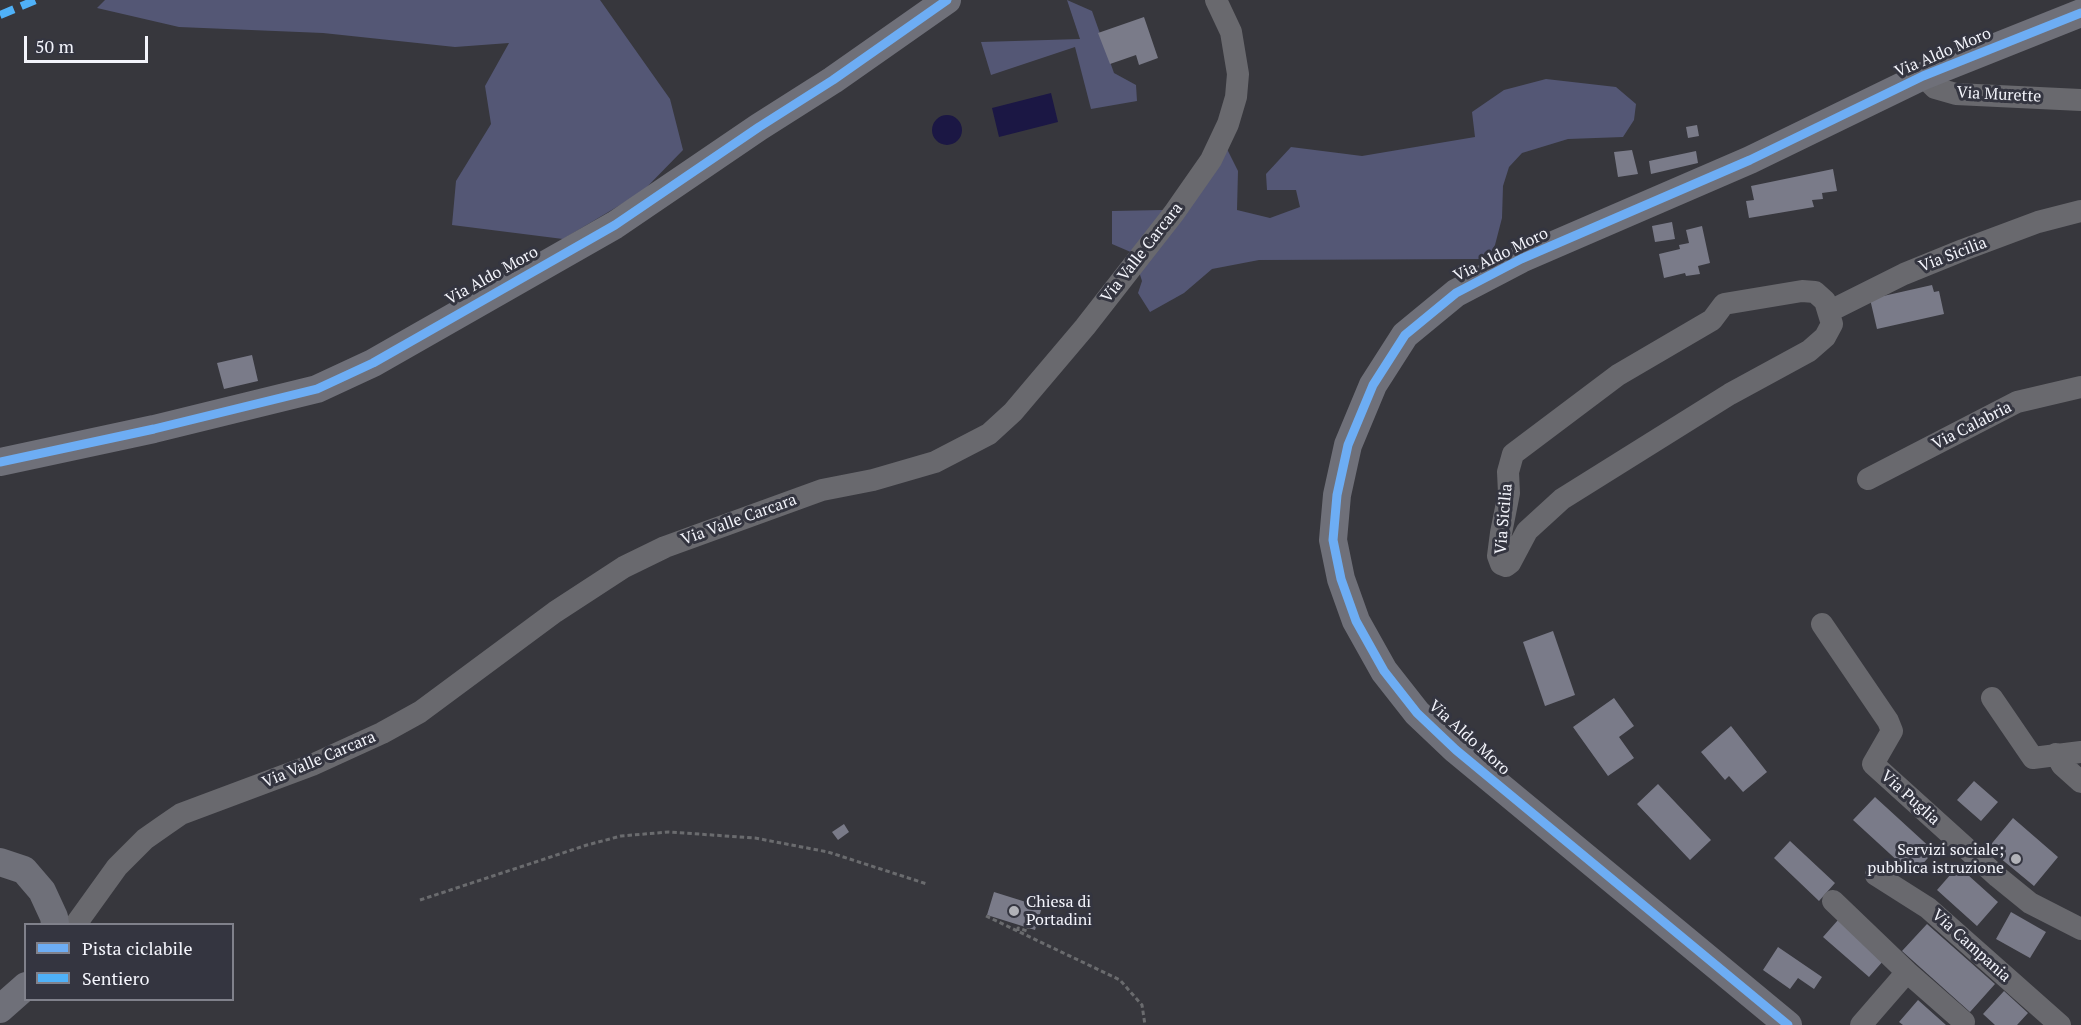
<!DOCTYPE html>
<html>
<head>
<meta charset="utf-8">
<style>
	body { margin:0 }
	#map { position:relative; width:2081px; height:1025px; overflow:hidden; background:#37373d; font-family:"PT Serif",serif }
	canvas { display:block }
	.legend { position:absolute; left:24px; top:923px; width:210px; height:78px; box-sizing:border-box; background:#343540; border:2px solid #80818b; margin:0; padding:8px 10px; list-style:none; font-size:18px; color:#f3f4fb }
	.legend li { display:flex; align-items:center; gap:12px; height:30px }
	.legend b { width:30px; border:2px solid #80818b }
	.scale { position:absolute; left:24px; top:36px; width:124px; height:27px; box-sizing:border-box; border:3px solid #f3f4fb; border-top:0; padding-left:8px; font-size:18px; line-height:21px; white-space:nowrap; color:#f3f4fb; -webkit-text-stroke:4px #343540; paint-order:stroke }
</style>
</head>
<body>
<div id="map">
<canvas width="2081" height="1025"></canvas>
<ul class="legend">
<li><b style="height:8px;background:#6dadf4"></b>Pista ciclabile</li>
<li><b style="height:8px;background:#4fb1f8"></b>Sentiero</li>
</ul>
<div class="scale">50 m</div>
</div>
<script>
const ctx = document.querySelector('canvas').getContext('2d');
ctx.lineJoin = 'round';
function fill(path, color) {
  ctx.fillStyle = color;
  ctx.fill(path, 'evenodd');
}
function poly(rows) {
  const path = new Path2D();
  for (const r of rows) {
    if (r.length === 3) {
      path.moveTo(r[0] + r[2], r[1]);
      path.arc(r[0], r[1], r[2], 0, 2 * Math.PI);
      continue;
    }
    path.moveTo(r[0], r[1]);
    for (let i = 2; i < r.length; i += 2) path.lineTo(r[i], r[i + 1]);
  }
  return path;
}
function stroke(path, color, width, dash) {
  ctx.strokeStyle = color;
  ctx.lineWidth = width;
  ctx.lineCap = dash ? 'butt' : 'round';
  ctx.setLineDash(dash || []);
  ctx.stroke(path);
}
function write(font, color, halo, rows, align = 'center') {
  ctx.font = font + ' "PT Serif",serif';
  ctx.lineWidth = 6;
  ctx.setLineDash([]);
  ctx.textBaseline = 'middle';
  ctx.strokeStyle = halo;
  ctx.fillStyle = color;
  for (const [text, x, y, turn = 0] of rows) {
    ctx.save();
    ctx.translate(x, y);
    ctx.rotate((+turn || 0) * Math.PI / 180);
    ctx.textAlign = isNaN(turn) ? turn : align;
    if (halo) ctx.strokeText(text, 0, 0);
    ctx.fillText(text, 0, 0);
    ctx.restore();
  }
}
fill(poly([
	[105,0,600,0,670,99,683,150,642,192,563,239,452,225,456,181,491,124,485,86,509,43,455,47,323,33,179,27,97,8],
	[1067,0,1092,11,1114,73,1136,85,1137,101,1091,109,1075,47,991,75,981,42,1080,39],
	[1546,79,1616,87,1636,104,1634,120,1623,137,1568,139,1522,153,1509,167,1503,186,1502,218,1495,245,1487,259,1259,260,1212,269,1184,293,1150,312,1138,293,1142,281,1133,253,1112,244,1112,211,1163,210,1225,145,1238,171,1237,210,1270,218,1300,207,1296,190,1267,190,1266,174,1291,147,1362,156,1475,137,1472,112,1504,90]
]), '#545775');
fill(poly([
	[1051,93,1058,122,999,137,992,108],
	[947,130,15]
]), '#1b1744');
fill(poly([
	[1144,17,1158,58,1139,65,1136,55,1110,64,1098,33],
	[1697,125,1699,136,1688,138,1686,127],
	[1632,150,1638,174,1618,177,1614,152],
	[1696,151,1698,163,1651,174,1649,161],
	[1833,169,1837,191,1822,193,1823,199,1812,200,1814,207,1749,218,1746,201,1754,200,1751,186],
	[1672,222,1675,239,1655,242,1652,226],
	[1702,226,1710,263,1698,266,1700,274,1686,276,1685,273,1664,278,1659,254,1680,249,1679,245,1689,243,1686,230],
	[1932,285,1934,292,1939,291,1944,314,1877,329,1870,299],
	[252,355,258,381,224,389,217,363],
	[1553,631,1575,695,1545,706,1523,642],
	[1614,698,1634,726,1619,737,1634,758,1608,776,1573,727],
	[1731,726,1767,772,1743,792,1729,776,1725,780,1701,752],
	[1974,781,1998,802,1981,821,1957,800],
	[1658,784,1711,840,1690,860,1637,804],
	[1875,797,1934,851,1913,875,1853,820],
	[2013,818,2058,857,2034,886,1988,848],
	[844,824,849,832,838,840,832,832],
	[1790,841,1835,883,1819,901,1774,858],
	[1958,866,1998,902,1977,926,1937,890],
	[994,892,1042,907,1035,930,987,915],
	[2011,912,2046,932,2030,958,1996,939],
	[1838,920,1884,960,1869,977,1823,937],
	[1927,924,1995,984,1970,1012,1902,951],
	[1778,947,1822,977,1814,989,1798,978,1790,989,1763,970],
	[2004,991,2028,1013,2017,1025,1995,1025,1983,1014],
	[1918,1000,1946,1025,1903,1025,1899,1022]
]), '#7a7b89');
stroke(poly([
	[420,900,587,845,621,836,669,832,755,838,828,852,927,884],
	[986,916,1120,980,1142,1005,1145,1025],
	[1018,931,1018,928,1027,931,1028,928]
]), '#6a6b6e', 3, [4.5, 3]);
stroke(poly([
	[1923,76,1935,88,1956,94,2081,100],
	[1802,291,1815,292,1825,301,1832,324,1825,337,1809,351,1730,394,1562,499,1527,531,1510,563,1506,566,1501,564,1498,556,1501,533,1509,493,1508,472,1513,454,1618,375,1712,320,1724,304,1802,291],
	[1830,311,1904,274,1963,250,2038,222,2081,211],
	[1868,479,2017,402,2081,387],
	[1822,624,1888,721,1892,731,1873,764,1998,877,2030,903,2081,929],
	[1992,698,2033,758,2081,752],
	[2056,754,2062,765,2081,782],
	[1876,875,1928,908,2060,1025],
	[1833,901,1907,972,1861,1025],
	[76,924,117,867,145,839,165,825,181,814,312,765,382,733,420,712,555,612,624,567,665,547,822,490,873,480,935,462,989,434,1013,412,1085,327,1174,213,1211,160,1228,124,1236,97,1238,74,1231,32,1216,0],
	[1907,972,1964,1022]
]), '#69696e', 22);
stroke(poly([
	[0,462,154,429,317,389,373,363,615,225,759,127,833,80,947,0],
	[0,862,24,870,42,891,54,917,55,924],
	[0,1009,26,986],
	[1788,1025,1456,750,1417,713,1384,671,1356,621,1341,579,1333,540,1337,495,1348,445,1373,385,1405,335,1456,293,1521,259,1750,160,1923,76,2081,13]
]), '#6f7079', 28);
stroke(poly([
	[0,15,36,0]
]), '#4fb1f8', 8, [15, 8]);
stroke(poly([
	[0,462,154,429,317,389,373,363,615,225,759,127,833,80,947,0],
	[1788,1025,1456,750,1417,713,1384,671,1356,621,1341,579,1333,540,1337,495,1348,445,1373,385,1405,335,1456,293,1521,259,1750,160,1923,76,2081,13]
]), '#6dadf4', 9);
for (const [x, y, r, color] of [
	[2016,859,6,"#b1b2b8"],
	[1014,911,6,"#b1b2b8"]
]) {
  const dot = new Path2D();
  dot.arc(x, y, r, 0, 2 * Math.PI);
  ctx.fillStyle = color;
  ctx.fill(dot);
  stroke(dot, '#343540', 2);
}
write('16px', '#f3f4fb', '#343540', [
	["Via Aldo Moro",1943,53,-23],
	["Via Murette",1999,95,3],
	["Via Valle Carcara",1142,253,-52],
	["Via Aldo Moro",1501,255,-26],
	["Via Sicilia",1953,255,-21],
	["Via Aldo Moro",492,276,-29],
	["Via Calabria",1972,426,-27],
	["Via Sicilia",1504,519,-85],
	["Via Valle Carcara",739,520,-20],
	["Via Aldo Moro",1469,738,42],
	["Via Valle Carcara",319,760,-23],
	["Via Puglia",1910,798,42],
	["Via Campania",1971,946,42]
]);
write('16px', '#f3f4fb', '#343540', [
	["Servizi sociale;",2004,850],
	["pubblica istruzione",2004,868],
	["Chiesa di",1026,902,"left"],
	["Portadini",1026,920,"left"]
], 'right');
</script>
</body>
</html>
